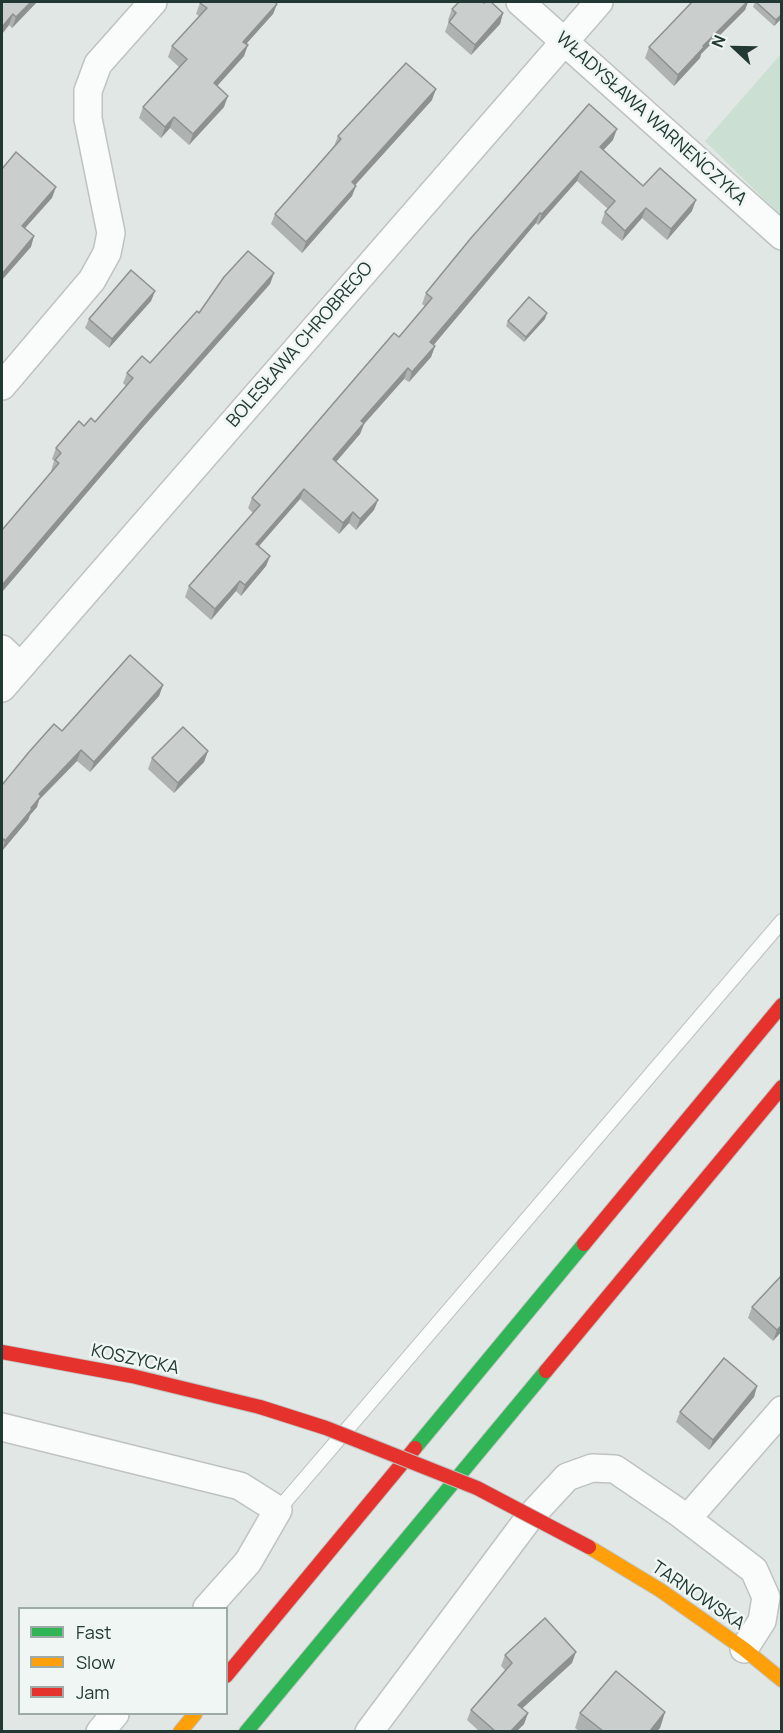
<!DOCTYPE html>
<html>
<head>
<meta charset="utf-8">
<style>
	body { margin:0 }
	#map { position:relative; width:783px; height:1733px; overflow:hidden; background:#e1e7e4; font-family:Manrope,sans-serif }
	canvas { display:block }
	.frame { position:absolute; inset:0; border:3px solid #213833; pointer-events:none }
	.legend { position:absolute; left:18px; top:1607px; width:210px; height:108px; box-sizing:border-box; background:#eff6f3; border:2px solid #9daaa6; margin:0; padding:8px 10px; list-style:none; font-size:18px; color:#213833 }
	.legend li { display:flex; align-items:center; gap:12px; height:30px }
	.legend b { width:30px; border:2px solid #9daaa6 }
	.north { position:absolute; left:705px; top:18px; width:60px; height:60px; -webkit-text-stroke:4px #eff6f3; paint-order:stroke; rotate:292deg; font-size:16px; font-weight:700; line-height:24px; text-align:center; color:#213833 }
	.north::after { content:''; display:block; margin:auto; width:21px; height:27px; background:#213833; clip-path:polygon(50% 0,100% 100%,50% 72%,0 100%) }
</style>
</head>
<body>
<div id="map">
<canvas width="783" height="1733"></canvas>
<div class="frame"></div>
<ul class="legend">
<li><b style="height:8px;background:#30b455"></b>Fast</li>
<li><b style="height:8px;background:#ff9f0a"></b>Slow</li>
<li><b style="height:8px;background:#e5322d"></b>Jam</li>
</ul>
<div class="north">N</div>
</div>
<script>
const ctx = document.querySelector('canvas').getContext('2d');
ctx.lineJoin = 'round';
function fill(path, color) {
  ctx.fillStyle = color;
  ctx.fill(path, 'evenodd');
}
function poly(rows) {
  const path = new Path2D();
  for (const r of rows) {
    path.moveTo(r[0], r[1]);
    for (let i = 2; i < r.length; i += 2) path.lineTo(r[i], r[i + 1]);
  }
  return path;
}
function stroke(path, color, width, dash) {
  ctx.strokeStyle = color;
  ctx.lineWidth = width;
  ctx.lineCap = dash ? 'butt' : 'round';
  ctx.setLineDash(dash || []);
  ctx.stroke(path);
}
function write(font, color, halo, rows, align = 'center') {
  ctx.font = font + ' Manrope,sans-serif';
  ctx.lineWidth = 5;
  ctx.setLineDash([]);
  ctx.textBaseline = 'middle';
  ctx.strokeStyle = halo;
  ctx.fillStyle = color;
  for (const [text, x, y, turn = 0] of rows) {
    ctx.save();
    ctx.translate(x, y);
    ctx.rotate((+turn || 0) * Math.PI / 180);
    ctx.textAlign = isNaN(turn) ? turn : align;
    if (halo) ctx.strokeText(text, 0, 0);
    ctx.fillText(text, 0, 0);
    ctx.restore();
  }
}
fill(poly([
	[781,54,781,216,705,141]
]), '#cbdfd2');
const lane = poly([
	[278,1510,782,921]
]);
const street = poly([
	[520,2,782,236],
	[2,386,92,280,107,253,111,233,88,119,88,91,98,64,153,2],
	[2,649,20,666],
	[2,688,599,2],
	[2,1427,240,1486,278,1510,248,1562,207,1608],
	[687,1519,782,1410],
	[100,1732,115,1714],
	[369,1732,529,1518,567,1477,592,1468,615,1469,678,1512,754,1570,766,1597,762,1621,744,1649]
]);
const fast = poly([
	[415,1448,584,1244],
	[246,1732,546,1371]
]);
const slow = poly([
	[589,1547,660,1590,744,1649,782,1680],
	[180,1732,195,1714]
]);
const jam = poly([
	[584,1244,782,1005],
	[2,1352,132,1376,260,1407],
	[546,1371,782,1087],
	[226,1676,415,1448]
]);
stroke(lane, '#bec3c1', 16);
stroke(street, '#bec3c1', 30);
stroke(fast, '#bec4c2', 16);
stroke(slow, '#bec4c2', 16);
stroke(jam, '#bec4c2', 16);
stroke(lane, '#fafbfb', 14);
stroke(street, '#fafbfb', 27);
stroke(fast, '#30b455', 14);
stroke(slow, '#ff9f0a', 14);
stroke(jam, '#e5322d', 14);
const jamBridge = poly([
	[260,1407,326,1428,477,1488,589,1547]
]);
stroke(jamBridge, '#bec4c2', 16, []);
stroke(jamBridge, '#e5322d', 14);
fill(poly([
	[2,2,37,2,12,28,9,25,2,34],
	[275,2,277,4,273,14,246,44,244,56,217,86,224,107,189,145,170,128,161,138,139,118,143,107,179,67,168,57,172,46,199,16,196,14,200,3],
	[692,2,748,2,745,10,701,54,700,58,674,86,645,58,649,47],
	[755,2,782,2,782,18,774,26,753,7],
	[484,3,503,13,500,24,471,55,445,32,449,21,448,20,452,9],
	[432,100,355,185,352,196,302,253,271,224,275,214,334,146,338,136],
	[613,140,603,150,643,186,692,211,667,240,642,218,622,241,601,223,605,212,608,209,577,181,538,225,536,223,433,345,435,346,431,357,409,382,404,379,364,424,360,434,336,462,378,500,374,510,356,530,349,523,339,534,300,499,259,546,270,556,266,566,241,596,236,591,211,620,185,597,189,586,253,513,248,508,252,498,399,337,425,306,422,304,426,293],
	[274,273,270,284,143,427,2,592,2,530,52,471,51,471,54,461,52,459,56,448,84,426,95,422,126,386,123,383,127,373,150,363,199,313],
	[155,291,151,301,109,348,85,328,89,319],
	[545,319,524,342,506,326,508,321],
	[163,685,159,696,90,772,77,761,39,800,37,807,30,815,28,820,2,851,2,785,62,731],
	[208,751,204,762,174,793,148,769,152,758],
	[782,1275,782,1331,773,1341,748,1318,752,1307],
	[757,1386,754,1397,709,1450,676,1422,680,1412],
	[505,1655,572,1663,522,1708,528,1713,524,1724,517,1731,479,1731,467,1720,471,1710,506,1671,501,1666],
	[665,1712,660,1728,657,1731,579,1731,575,1728,580,1713]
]), '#aeb2b0');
fill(poly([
	[31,2,37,2,12,28,16,17],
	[747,2,748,2,745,10,701,54,700,58,674,86,678,75,703,46],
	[277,4,273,14,239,52,243,42],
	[503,13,500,24,471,55,475,45],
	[13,14,9,25,2,34,2,27],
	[782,14,782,18,774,26,776,20],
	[248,45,244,56,210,94,214,83],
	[436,89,432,100,348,193,352,182],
	[228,96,224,107,189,145,193,134],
	[174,117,170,128,161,138,165,127],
	[617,129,613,140,596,158,600,147],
	[581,171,577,181,538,225,542,214],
	[356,186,352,196,302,253,306,242],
	[56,187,52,198,18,236,22,226],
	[696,200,692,211,667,240,671,229],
	[646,208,642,218,622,241,625,231],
	[540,213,536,223,427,353,430,342],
	[34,236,31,247,2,280,2,274],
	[274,273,270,284,143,427,2,592,3,584,147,416],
	[155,291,151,301,109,348,112,339],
	[547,313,545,319,524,342,526,337],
	[435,346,431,357,409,382,412,372],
	[408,368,404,379,364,424,360,434,329,470,333,459,361,421],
	[304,489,300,499,252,554,256,544],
	[378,500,374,510,356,530,360,519],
	[353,512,349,523,339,534,343,523],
	[270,556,266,566,241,596,245,585],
	[240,581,236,591,211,620,215,609],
	[163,685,159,696,90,772,94,762],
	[81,750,77,761,39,800,37,807,30,815,28,820,2,851,5,841,31,808,39,794],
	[208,751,204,762,174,793,178,783],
	[782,1325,782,1331,773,1341,777,1330],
	[757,1386,754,1397,709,1450,713,1440],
	[576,1652,572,1663,514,1716,518,1705],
	[665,1712,660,1728,657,1731,650,1731],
	[528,1713,524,1724,517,1731,511,1731]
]), '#8d9190');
const building = poly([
	[2,2,31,2,16,17,13,14,2,27,2,2],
	[201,2,275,2,277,4,243,42,248,45,214,83,228,96,193,134,174,117,165,127,143,107,187,59,172,46,207,8,200,3,201,2],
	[459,2,482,2,484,3,485,2,491,2,503,13,475,45,449,22,456,13,452,9,459,2],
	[692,2,747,2,703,46,704,47,678,75,649,47,692,2],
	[756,2,782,2,782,14,776,20,756,2],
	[406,63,436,89,352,182,356,186,306,242,275,214,341,139,338,136,406,63],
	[589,104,617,129,600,147,643,186,660,168,696,200,671,229,646,208,625,231,605,212,615,201,581,171,542,214,540,213,430,342,435,346,412,372,408,368,361,421,364,423,333,459,378,500,360,519,353,512,343,523,304,489,256,544,270,556,245,585,240,581,215,609,189,586,260,505,252,498,394,333,399,337,432,298,426,293,471,238,589,104],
	[16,152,56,187,22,226,34,236,2,274,2,169,16,152],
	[248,251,274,273,147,416,3,584,2,582,2,530,59,463,55,460,61,453,56,448,79,421,84,426,91,418,95,422,133,378,127,373,142,356,150,363,197,311,199,313,224,277,248,251],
	[131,270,155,291,112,339,89,319,131,270],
	[529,297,547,313,526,337,508,321,529,297],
	[130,655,163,685,94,762,81,750,39,794,41,796,31,808,32,809,5,841,4,839,2,842,2,785,29,752,54,724,62,731,130,655],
	[183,727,208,751,178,783,152,758,183,727],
	[782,1275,782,1325,777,1330,752,1307,782,1275],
	[724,1358,757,1386,713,1440,680,1412,724,1358],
	[545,1618,576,1652,518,1705,528,1713,511,1731,495,1731,471,1710,512,1663,505,1655,545,1618],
	[616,1671,665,1712,650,1731,603,1731,580,1713,616,1671]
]);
fill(building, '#cacfcd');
stroke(building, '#8d9190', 1.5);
write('18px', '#213833', '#eff6f3', [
	["WŁADYSŁAWA WARNEŃCZYKA",651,119,42],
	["BOLESŁAWA CHROBREGO",300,345,-49],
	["KOSZYCKA",135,1360,12],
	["TARNOWSKA",698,1596,34]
]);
</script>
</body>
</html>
